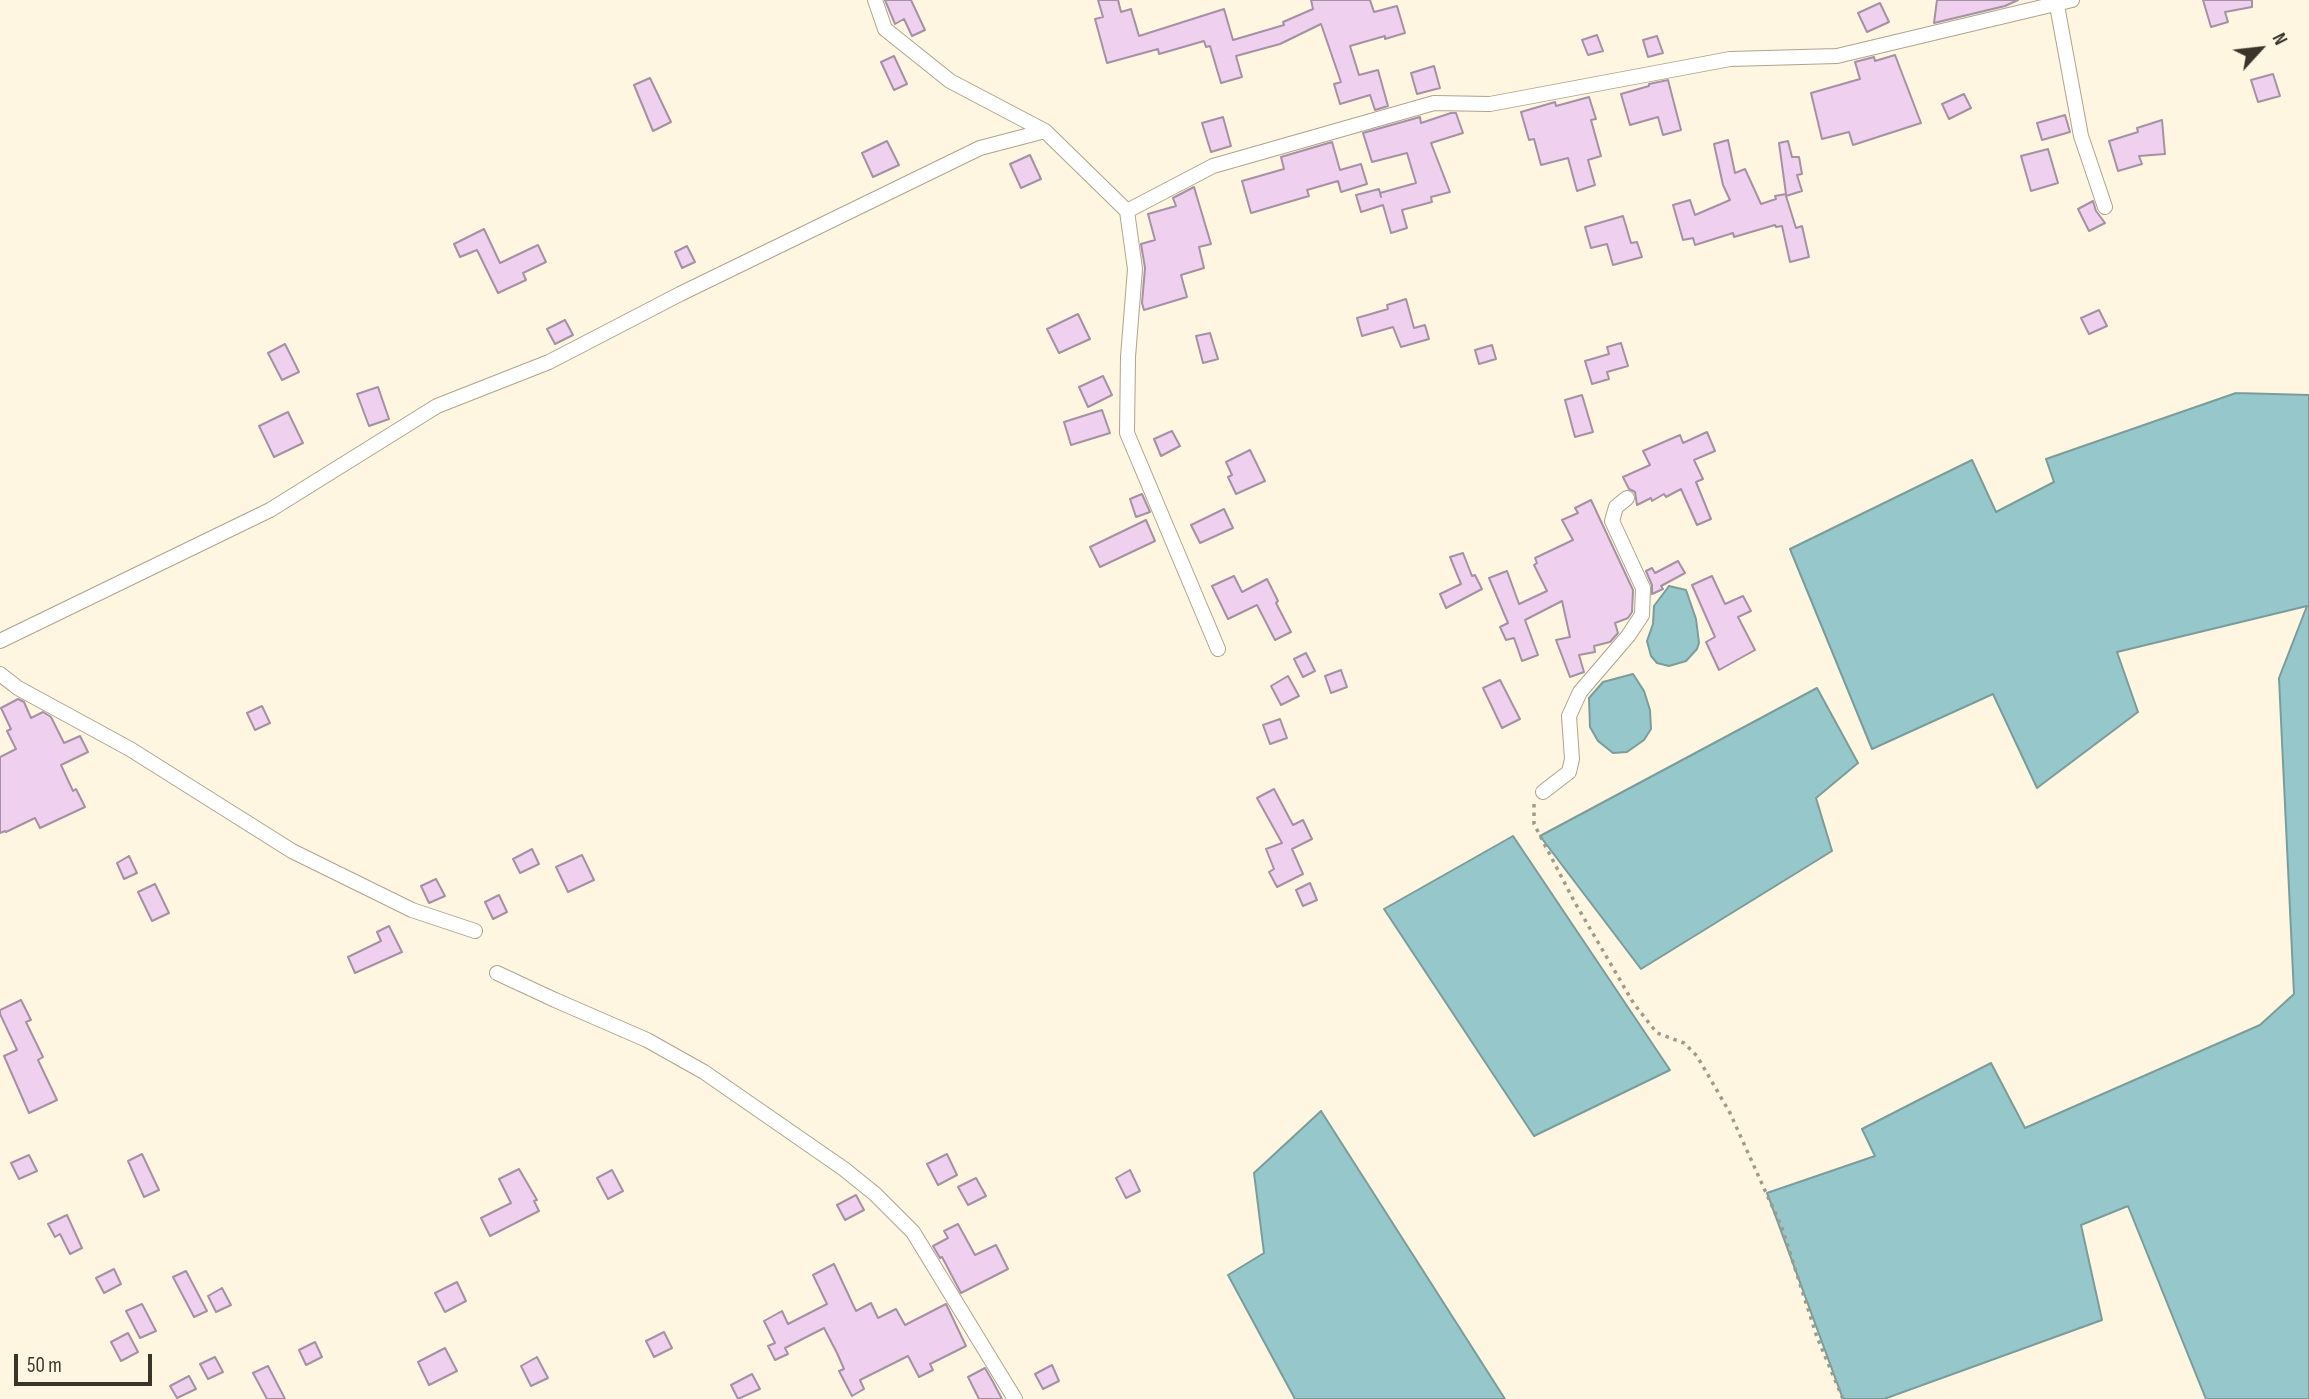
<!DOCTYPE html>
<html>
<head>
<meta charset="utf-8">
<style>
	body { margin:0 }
	#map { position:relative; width:2309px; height:1399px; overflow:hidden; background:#fff6e1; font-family:"Sofia Sans Condensed",sans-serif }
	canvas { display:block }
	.north { position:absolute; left:2225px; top:14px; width:70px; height:70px; -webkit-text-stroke:5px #fff6e1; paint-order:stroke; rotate:63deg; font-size:19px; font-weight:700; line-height:28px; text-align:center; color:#39352b }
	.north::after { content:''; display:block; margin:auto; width:24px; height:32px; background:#39352b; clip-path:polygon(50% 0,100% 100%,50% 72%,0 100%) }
	.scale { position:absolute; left:14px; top:1354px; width:138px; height:32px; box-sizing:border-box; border:4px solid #39352b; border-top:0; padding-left:9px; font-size:21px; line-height:24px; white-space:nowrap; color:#39352b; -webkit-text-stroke:5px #fff6e1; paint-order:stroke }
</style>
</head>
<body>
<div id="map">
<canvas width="2309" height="1399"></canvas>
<div class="north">N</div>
<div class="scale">50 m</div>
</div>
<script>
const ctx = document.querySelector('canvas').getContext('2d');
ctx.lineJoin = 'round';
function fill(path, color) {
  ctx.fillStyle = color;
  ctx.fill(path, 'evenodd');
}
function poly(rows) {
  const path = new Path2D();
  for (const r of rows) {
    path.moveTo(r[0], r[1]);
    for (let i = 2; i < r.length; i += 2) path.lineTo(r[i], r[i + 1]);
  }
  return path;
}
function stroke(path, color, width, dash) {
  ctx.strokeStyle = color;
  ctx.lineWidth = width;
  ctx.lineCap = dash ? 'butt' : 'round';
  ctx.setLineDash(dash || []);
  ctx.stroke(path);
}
const water = poly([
	[2236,393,2309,395,2309,1399,2206,1399,2128,1206,2081,1225,2102,1320,1884,1399,1843,1399,1767,1193,1875,1156,1862,1129,1991,1063,2025,1128,2260,1025,2294,994,2279,678,2307,606,2117,652,2138,712,2037,788,1993,694,1872,749,1790,549,1972,460,1996,512,2054,482,2046,459,2236,393],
	[1669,586,1686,590,1696,619,1699,643,1697,649,1686,661,1669,666,1657,663,1651,656,1647,641,1653,624,1654,606,1669,586],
	[1633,674,1644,691,1650,710,1651,729,1644,740,1627,752,1613,753,1598,741,1590,727,1589,698,1603,682,1633,674],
	[1817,688,1858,763,1816,798,1832,851,1641,969,1540,836,1817,688],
	[1513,836,1670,1070,1534,1136,1384,909,1513,836],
	[1321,1111,1505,1399,1295,1399,1228,1275,1264,1253,1254,1173,1321,1111]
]);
fill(water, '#96c8cb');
stroke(water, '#7a9c9b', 2);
const building = poly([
	[885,0,911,0,925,30,912,36,904,19,895,24,885,0],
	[1098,0,1118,0,1121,12,1131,9,1139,36,1224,9,1233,40,1284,25,1283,22,1313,9,1311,0,1370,0,1374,12,1397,6,1405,33,1385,39,1385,36,1350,46,1359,75,1378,70,1388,106,1375,110,1370,95,1340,104,1334,84,1341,82,1321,24,1280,44,1236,56,1242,77,1221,83,1210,46,1206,47,1204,41,1159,54,1158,49,1107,63,1095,19,1103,17,1098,0],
	[1937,0,2018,0,2005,6,1934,23,1937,0],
	[2203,0,2252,0,2252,7,2225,12,2228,22,2211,27,2203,0],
	[1880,3,1889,22,1867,32,1858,13,1880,3],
	[1597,35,1603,51,1588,55,1582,40,1597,35],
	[1657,36,1663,53,1648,57,1643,40,1657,36],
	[1895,55,1921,123,1853,145,1849,132,1822,139,1811,93,1860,79,1855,62,1874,57,1875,61,1895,55],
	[894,56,907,84,894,90,881,62,894,56],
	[1434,66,1440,88,1417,94,1411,73,1434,66],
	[2273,74,2280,96,2258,102,2251,80,2273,74],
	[650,78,671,122,653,131,634,85,650,78],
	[1668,80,1681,130,1663,135,1658,117,1630,125,1621,94,1649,86,1649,84,1668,80],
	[1964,94,1971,108,1949,119,1942,104,1964,94],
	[1589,97,1596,119,1591,120,1601,156,1588,160,1595,185,1577,191,1568,158,1541,165,1534,139,1529,140,1521,112,1555,102,1556,106,1589,97],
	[1451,113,1456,113,1463,133,1431,143,1450,192,1431,197,1432,202,1402,210,1407,228,1391,233,1383,205,1361,212,1356,195,1379,189,1381,197,1380,193,1416,183,1407,153,1372,162,1363,133,1420,117,1421,123,1451,113],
	[2065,115,2070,132,2042,140,2037,123,2065,115],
	[1223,117,1231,146,1211,152,1202,123,1223,117],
	[2162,120,2165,154,2139,156,2142,164,2118,171,2109,141,2138,132,2137,128,2162,120],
	[1728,140,1735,173,1745,169,1761,204,1776,199,1775,196,1786,194,1779,143,1788,141,1792,157,1799,157,1802,174,1797,175,1802,191,1786,196,1796,228,1802,226,1809,257,1790,262,1782,226,1776,227,1775,225,1734,237,1733,233,1695,245,1693,238,1683,240,1673,205,1690,200,1695,215,1730,200,1723,185,1714,144,1728,140],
	[887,141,899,165,873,177,862,153,887,141],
	[1332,142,1340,170,1361,164,1367,184,1341,192,1338,181,1307,190,1309,196,1251,213,1242,181,1284,169,1281,157,1332,142],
	[2048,149,2058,183,2031,191,2021,156,2048,149],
	[1030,155,1041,179,1021,188,1010,164,1030,155],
	[1194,187,1211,244,1199,247,1204,268,1181,275,1187,297,1144,310,1142,303,1145,268,1141,244,1155,240,1148,214,1176,206,1173,198,1194,187],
	[2093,201,2096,211,2105,223,2089,231,2078,209,2093,201],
	[1623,216,1631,243,1637,242,1642,257,1613,265,1607,244,1591,248,1585,227,1623,216],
	[484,229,500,263,538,245,546,262,523,273,526,280,498,293,477,250,460,257,454,244,484,229],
	[687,246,695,262,682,268,675,252,687,246],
	[1406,299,1414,328,1425,325,1429,339,1401,347,1393,327,1362,336,1357,318,1388,309,1387,305,1406,299],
	[2099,310,2107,326,2089,334,2081,318,2099,310],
	[1078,314,1090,339,1059,353,1047,329,1078,314],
	[565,320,573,335,555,344,547,329,565,320],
	[1210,333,1218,359,1203,363,1196,336,1210,333],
	[1621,343,1628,366,1607,372,1609,379,1592,384,1585,361,1609,354,1607,347,1621,343],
	[285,344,299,372,282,380,268,353,285,344],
	[1492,345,1496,359,1479,364,1475,350,1492,345],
	[1103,376,1112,395,1088,407,1079,387,1103,376],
	[378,387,389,419,369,426,357,394,378,387],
	[1582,395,1593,432,1575,437,1565,400,1582,395],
	[1102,410,1110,433,1071,445,1064,422,1102,410],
	[288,412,303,443,274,457,259,426,288,412],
	[1172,431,1180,446,1161,456,1154,439,1172,431],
	[1707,432,1715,451,1694,460,1703,479,1696,482,1711,519,1697,525,1681,489,1666,497,1664,494,1652,501,1651,498,1637,505,1635,492,1629,489,1623,477,1650,465,1643,451,1680,435,1683,443,1707,432],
	[1250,450,1265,481,1236,494,1228,477,1232,475,1226,462,1250,450],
	[1142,494,1150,512,1136,517,1130,499,1142,494],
	[1591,500,1633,590,1632,612,1628,618,1615,623,1618,633,1610,642,1594,646,1595,652,1579,655,1584,672,1570,677,1556,640,1570,637,1562,601,1525,620,1538,655,1522,661,1514,638,1506,640,1500,627,1508,623,1489,578,1507,571,1519,604,1547,591,1534,565,1537,563,1535,558,1573,540,1562,520,1578,513,1575,508,1591,500],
	[1224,509,1233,528,1200,543,1191,525,1224,509],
	[1146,520,1155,541,1100,567,1090,547,1146,520],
	[1463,553,1472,576,1475,575,1482,589,1446,608,1440,594,1461,584,1450,557,1463,553],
	[1678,561,1685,573,1661,586,1663,589,1652,594,1652,585,1646,571,1652,568,1655,573,1678,561],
	[1234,576,1242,592,1267,579,1278,601,1276,603,1291,632,1275,640,1257,605,1228,619,1212,586,1234,576],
	[1712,576,1725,604,1743,596,1751,611,1738,617,1755,650,1719,670,1706,642,1715,637,1692,585,1712,576],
	[1306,653,1315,671,1303,677,1294,659,1306,653],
	[1341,670,1347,687,1331,693,1325,676,1341,670],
	[1288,676,1299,696,1281,705,1271,686,1288,676],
	[1500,680,1520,719,1502,728,1483,688,1500,680],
	[18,699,24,702,31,718,43,712,51,717,64,743,80,736,88,752,61,765,73,791,76,789,85,807,40,828,35,818,6,832,5,831,0,833,0,757,16,749,7,731,11,729,1,708,18,699],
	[262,706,270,723,255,730,247,713,262,706],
	[1280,719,1287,738,1270,744,1263,725,1280,719],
	[1274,789,1293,825,1303,820,1312,839,1292,849,1303,874,1277,887,1269,872,1274,869,1266,849,1282,843,1257,798,1274,789],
	[532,849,539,864,520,873,513,859,532,849],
	[582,855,594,880,568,892,556,867,582,855],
	[129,856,137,873,124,879,117,863,129,856],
	[436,879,445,896,429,903,421,886,436,879],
	[1310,883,1317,900,1303,906,1296,890,1310,883],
	[155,884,169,913,152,921,138,892,155,884],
	[499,895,507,912,493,919,485,902,499,895],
	[389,926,402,952,355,973,348,957,381,941,377,932,389,926],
	[21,1000,31,1020,26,1022,43,1057,38,1060,57,1100,29,1113,4,1056,17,1050,0,1014,0,1010,21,1000],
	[142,1154,159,1190,144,1197,128,1161,142,1154],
	[947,1154,957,1175,938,1185,927,1164,947,1154],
	[29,1155,37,1171,19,1179,11,1163,29,1155],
	[519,1169,537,1200,534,1201,539,1211,490,1236,481,1218,511,1203,499,1179,519,1169],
	[612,1170,623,1191,608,1199,597,1178,612,1170],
	[1130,1170,1140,1191,1126,1198,1116,1178,1130,1170],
	[976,1178,986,1196,968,1205,958,1187,976,1178],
	[856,1195,864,1210,845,1220,837,1205,856,1195],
	[67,1215,82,1248,70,1254,60,1234,55,1237,48,1224,67,1215],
	[958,1224,975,1255,996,1245,1008,1269,961,1293,942,1257,940,1258,933,1246,948,1238,944,1231,958,1224],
	[834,1264,856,1311,871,1303,878,1318,896,1309,905,1325,946,1304,966,1346,930,1364,933,1370,919,1377,908,1356,860,1380,864,1389,852,1396,839,1371,844,1369,837,1353,824,1328,785,1348,788,1354,775,1360,768,1346,775,1343,764,1321,782,1311,788,1324,827,1304,813,1275,834,1264],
	[114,1269,121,1284,104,1293,96,1278,114,1269],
	[186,1271,207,1311,194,1317,173,1277,186,1271],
	[457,1282,466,1301,445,1312,435,1293,457,1282],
	[222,1288,231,1305,216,1312,208,1296,222,1288],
	[142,1304,156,1331,140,1338,126,1311,142,1304],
	[664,1332,672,1348,654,1357,646,1341,664,1332],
	[128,1333,138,1352,121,1361,111,1342,128,1333],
	[315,1342,322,1357,306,1365,299,1350,315,1342],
	[445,1348,457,1371,429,1385,418,1362,445,1348],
	[215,1357,223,1372,208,1379,200,1364,215,1357],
	[537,1357,548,1378,531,1386,521,1366,537,1357],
	[1052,1365,1059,1381,1043,1389,1035,1374,1052,1365],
	[268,1366,285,1399,267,1399,253,1373,268,1366],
	[985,1368,993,1382,1002,1399,979,1399,968,1377,985,1368],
	[752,1374,760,1389,738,1399,731,1385,752,1374],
	[189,1376,196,1389,177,1398,170,1386,189,1376]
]);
fill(building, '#efd0ee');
stroke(building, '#a591a4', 2);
const street = poly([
	[875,0,885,29,950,81,1045,131,1127,211,1213,166,1434,103,1490,104,1730,59,1837,56,2072,0],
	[2056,0,2081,136,2105,207],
	[1127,211,1135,269,1128,357,1127,433,1218,649],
	[0,641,270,510,437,406,549,362,680,294,980,148,1045,131],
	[0,674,18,688,130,749,292,851,412,910,475,931],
	[1543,792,1569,772,1572,759,1569,716,1580,692,1628,636,1642,615,1643,588,1612,521,1616,507,1627,498],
	[497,973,555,1000,647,1040,704,1072,844,1169,875,1194,913,1232,1015,1399]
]);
stroke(street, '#aea48c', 16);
stroke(poly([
	[1534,804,1534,824,1574,901,1634,1004,1657,1033,1684,1043,1697,1056,1730,1113,1782,1228,1817,1337,1843,1399]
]), '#a09a8a', 3.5, [3.5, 5]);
stroke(street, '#fff', 14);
</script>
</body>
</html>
